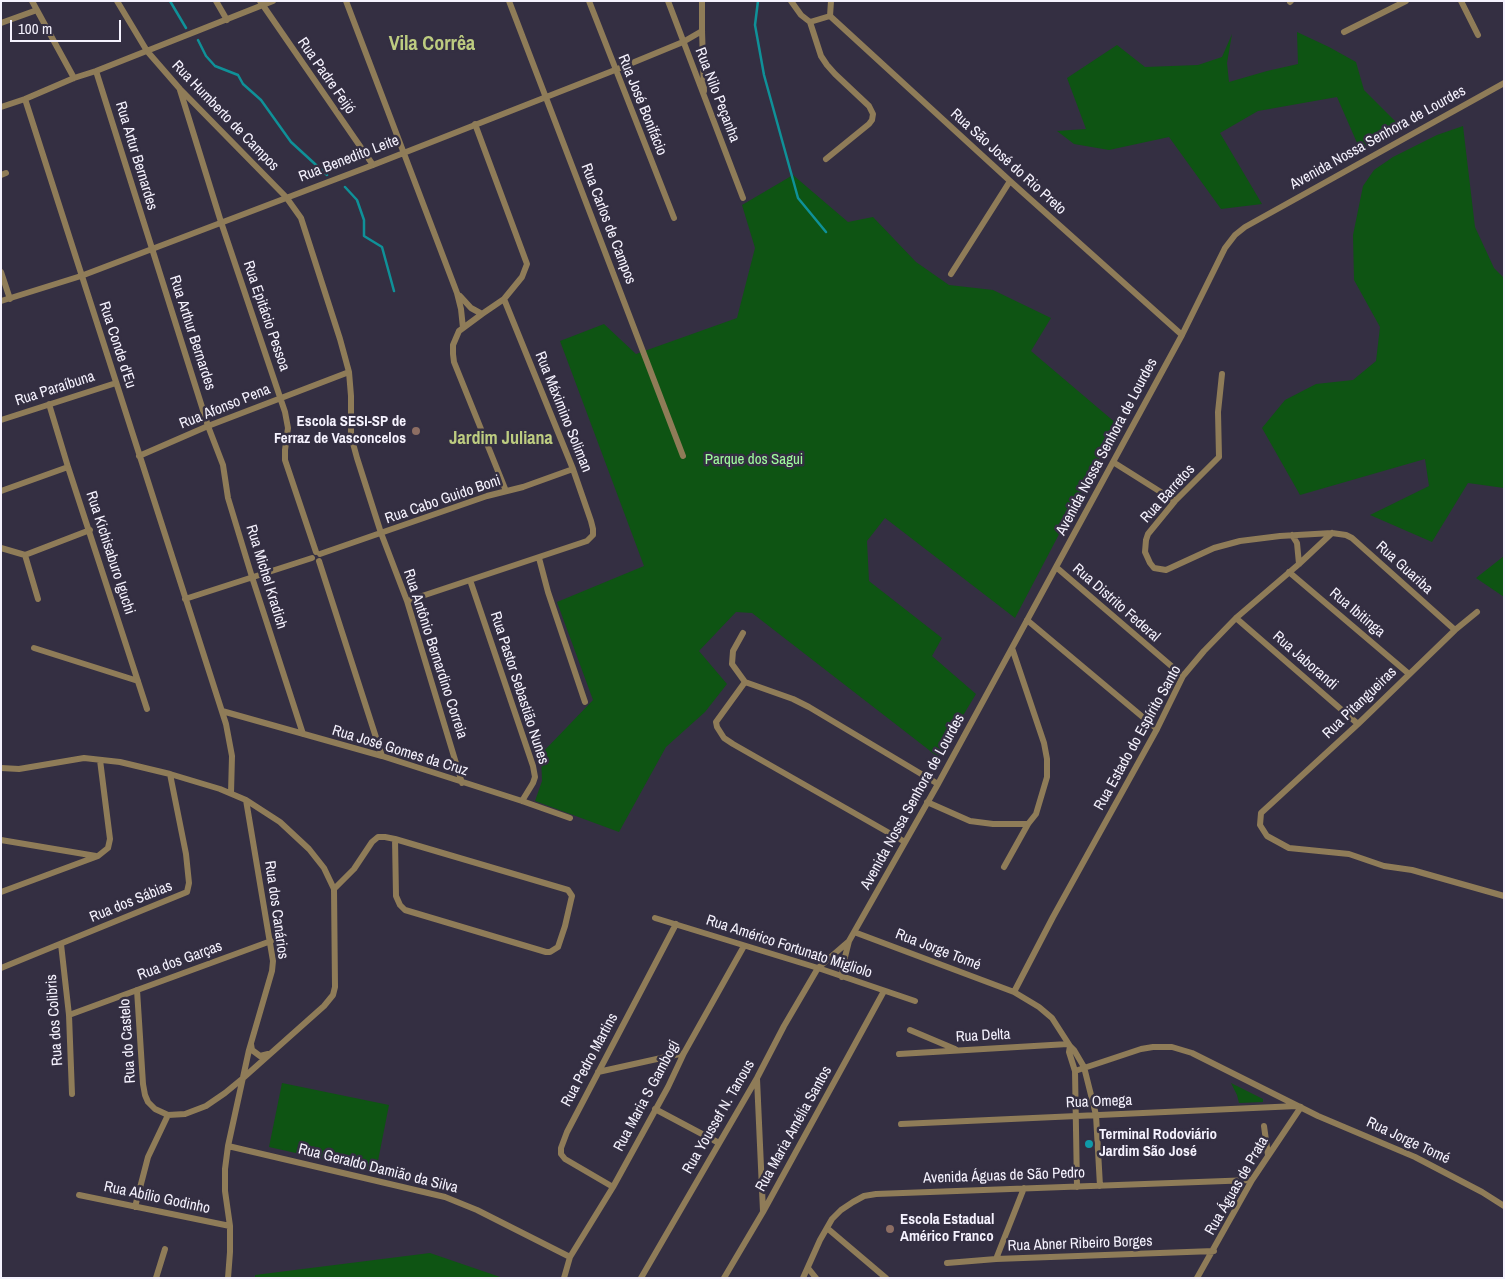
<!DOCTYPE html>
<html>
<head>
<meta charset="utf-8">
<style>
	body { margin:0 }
	#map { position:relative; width:1505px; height:1279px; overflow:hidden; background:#342f42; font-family:"Archivo Narrow",sans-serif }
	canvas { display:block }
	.frame { position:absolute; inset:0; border:2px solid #f5f2fe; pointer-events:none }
	.scale { position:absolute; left:10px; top:20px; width:111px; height:22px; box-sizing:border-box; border:2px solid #f5f2fe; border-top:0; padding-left:6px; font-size:15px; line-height:18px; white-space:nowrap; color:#f5f2fe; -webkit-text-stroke:4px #342f42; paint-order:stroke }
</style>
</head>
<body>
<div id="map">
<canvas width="1505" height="1279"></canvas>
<div class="frame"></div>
<div class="scale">100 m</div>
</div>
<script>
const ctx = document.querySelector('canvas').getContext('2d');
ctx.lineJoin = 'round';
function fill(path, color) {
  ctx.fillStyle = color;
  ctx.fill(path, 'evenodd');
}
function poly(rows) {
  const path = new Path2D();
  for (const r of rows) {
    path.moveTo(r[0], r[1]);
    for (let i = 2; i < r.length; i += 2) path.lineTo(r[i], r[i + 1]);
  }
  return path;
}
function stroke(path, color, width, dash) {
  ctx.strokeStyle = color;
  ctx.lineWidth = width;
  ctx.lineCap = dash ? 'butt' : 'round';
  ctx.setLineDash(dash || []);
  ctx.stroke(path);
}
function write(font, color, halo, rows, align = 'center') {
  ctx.font = font + ' "Archivo Narrow",sans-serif';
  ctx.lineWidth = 5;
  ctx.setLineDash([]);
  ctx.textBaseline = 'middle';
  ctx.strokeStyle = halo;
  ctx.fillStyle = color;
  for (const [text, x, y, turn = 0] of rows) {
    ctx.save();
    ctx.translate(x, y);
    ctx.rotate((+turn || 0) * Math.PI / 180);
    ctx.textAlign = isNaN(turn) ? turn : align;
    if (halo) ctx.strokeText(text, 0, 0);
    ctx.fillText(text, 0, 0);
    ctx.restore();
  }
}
fill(poly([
	[1297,32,1329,47,1356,62,1364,90,1402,128,1361,152,1337,97,1258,111,1220,133,1262,204,1221,209,1169,137,1109,150,1074,144,1057,131,1086,129,1067,78,1117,45,1145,67,1198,65,1222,57,1232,34,1227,63,1229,82,1267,71,1298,64],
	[1463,126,1475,227,1494,268,1504,278,1504,488,1468,483,1432,542,1370,515,1429,486,1425,459,1300,495,1262,428,1285,400,1316,384,1353,380,1376,361,1380,327,1354,280,1353,235,1363,186,1374,170,1393,157,1437,135],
	[793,175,848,222,873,217,916,262,949,285,993,290,1051,318,1031,351,1117,424,1015,618,885,518,867,541,869,581,942,638,932,656,976,694,938,757,752,613,736,612,699,651,727,684,705,712,666,747,619,832,535,801,542,781,541,754,593,700,557,602,644,566,560,341,604,324,636,354,737,318,755,248,742,205],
	[1504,556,1504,597,1476,578],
	[282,1083,389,1105,376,1171,269,1147],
	[1231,1083,1263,1099,1263,1102,1239,1103,1237,1095],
	[430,1253,503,1278,255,1278,255,1275]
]), '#0e5413');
stroke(poly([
	[170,1,186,28],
	[758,1,755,25,764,75,798,198,826,232],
	[198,40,206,56,215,66,238,75,243,84,261,100,291,142,327,175],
	[345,187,357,200,364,220,364,236,382,247,394,291]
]), '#0f9198', 2.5);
stroke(poly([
	[32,1,74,78],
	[117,1,147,51,180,89,286,197,301,218,340,339,349,372,351,396,351,436,357,458,381,533,407,601,462,783],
	[216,1,227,20],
	[260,1,373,165],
	[346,1,457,293,461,309,463,328],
	[509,1,683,456],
	[589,1,674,218],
	[668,1,743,198],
	[702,1,702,31,704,91],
	[791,1,801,15,810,22,830,16],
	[831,1,830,16,1010,181,1182,335],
	[1461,1,1478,35],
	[1290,2,1291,1],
	[810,22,821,56,827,65,835,74,869,106,873,114,872,120,869,124,826,159],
	[1,23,37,10],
	[1344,32,1406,1],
	[96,71,208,426,223,465,228,498,252,577,303,734],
	[180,90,221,222,285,412,288,428,285,450,285,460,316,552],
	[25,99,226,724,232,756,231,793],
	[1,107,25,99,74,78,96,71,273,1],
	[475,124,527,264,522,277,504,299,482,314,459,331,453,345,453,354,454,362,506,491],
	[1,175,6,173],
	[1,272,10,299],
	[951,274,1010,181],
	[460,296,471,308,482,314],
	[1,301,81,276,373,165,615,70,683,42,702,31],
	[1222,374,1218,412,1219,457,1175,501,1148,534,1146,540,1145,552,1150,563,1154,568,1166,570,1214,548,1240,541,1280,536,1332,533,1346,535,1352,538,1455,630],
	[49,404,68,467,147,709],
	[1,420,116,383],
	[139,456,208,426,349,372],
	[1113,462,1175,501],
	[1,491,68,467],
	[1292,535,1297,543,1299,564],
	[1,548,25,555,90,530],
	[320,554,487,496,523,487,573,469],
	[25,555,38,599],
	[539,558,548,592,585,702],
	[319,561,382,756],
	[1056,567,1183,676],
	[1289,572,1409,674],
	[470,580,533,766,535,777,533,783,522,801],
	[185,599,312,558],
	[407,601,587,541,593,535,593,529,591,521,573,469,504,299],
	[1477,612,1455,630,1358,724,1261,813,1260,825,1267,836,1289,848,1349,854,1384,866,1412,870,1504,896],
	[1236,618,1358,724],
	[1027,620,1157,729],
	[743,633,733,651,732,664,745,682],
	[34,648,138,681],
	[745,682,716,722,717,727,724,738,733,744,905,842],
	[745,682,793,699,809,707,938,784],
	[222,711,382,756,522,801,570,818],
	[1,768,19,769,84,758,120,762,170,774,220,789,246,800,280,822,309,849,324,868,334,889,335,987,333,995,324,1006,242,1079,225,1093,206,1106,185,1114,168,1115,155,1109,148,1102,145,1095,143,1084,137,990],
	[927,802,970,821,993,824,1028,824],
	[1,840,96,856],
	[1004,867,1028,824,1036,814,1047,777,1047,759,1044,743,1012,648],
	[334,889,354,869,372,842,378,837,385,837,395,839,568,890,572,896,571,900,565,926,558,947,550,952,546,952,405,910,400,905,396,896,395,839],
	[1,892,98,856,108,848,110,839,100,760],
	[655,918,818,968,915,1001],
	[854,932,1014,992,1039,1007,1052,1018,1070,1046,1074,1050,1084,1067,1096,1115,1100,1186],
	[61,944,69,1015,72,1094],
	[1,968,187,892,189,883,186,854,170,774],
	[842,977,843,965,849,941,938,784,1056,567,1182,335,1225,248,1235,235,1245,227,1504,83],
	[1014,992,1053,917,1157,729,1183,676,1204,651,1236,618,1299,564,1332,533],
	[69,1015,271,941],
	[910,1030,955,1049],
	[251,1044,252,1050,260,1056,268,1054],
	[1070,1046,1069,1052,1075,1071,1077,1187],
	[899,1054,1068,1044],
	[1075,1071,1141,1049,1153,1047,1172,1047,1192,1053,1318,1116,1415,1157,1482,1192,1504,1206],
	[598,1072,684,1053],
	[757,1079,763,1211],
	[655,1109,719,1143],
	[901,1124,1297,1106],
	[1264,1126,1268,1155],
	[228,1146,445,1197,477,1210,570,1257],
	[613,1187,565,1159,561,1154,561,1148,567,1132,676,924],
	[79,1195,230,1226],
	[135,1207,148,1157,168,1115],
	[827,1228,886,1278],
	[996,1259,1024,1188],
	[947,1263,996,1259,1214,1251],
	[808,1268,816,1278],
	[156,1278,165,1249],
	[228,1278,230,1252,230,1226,225,1191,225,1169,228,1146,249,1050,272,971,273,961,246,800],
	[564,1278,570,1257,613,1187,668,1087,684,1053,744,946],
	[641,1278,757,1078,784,1026,818,968,848,942],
	[724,1278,763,1212,884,991],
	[803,1278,820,1240,832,1219,841,1210,853,1202,864,1196,876,1194,1252,1180],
	[1197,1278,1252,1180,1301,1107]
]), '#8f7c58', 6);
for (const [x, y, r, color] of [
	[416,431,5,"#8d6e63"],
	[1089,1144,5,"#0f9aa8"],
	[890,1229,5,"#8d6e63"]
]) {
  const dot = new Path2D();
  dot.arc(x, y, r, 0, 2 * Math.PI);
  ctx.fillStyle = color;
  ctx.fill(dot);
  stroke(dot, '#342f42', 2);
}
write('15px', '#f5f2fe', '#342f42', [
	["Rua Padre Feijó",326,76,55],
	["Rua Nilo Peçanha",717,95,69],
	["Rua José Bonifácio",642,105,68],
	["Rua Humberto de Campos",225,116,46],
	["Avenida Nossa Senhora de Lourdes",1378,138,-29],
	["Rua Artur Bernardes",136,156,73],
	["Rua Benedito Leite",349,159,-21],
	["Rua São José do Rio Preto",1008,162,42],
	["Rua Carlos de Campos",608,224,69],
	["Rua Epitácio Pessoa",266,316,71],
	["Rua Arthur Bernardes",192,333,72],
	["Rua Conde d'Eu",117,345,72],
	["Rua Paraíbuna",55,389,-18],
	["Rua Afonso Pena",225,407,-22],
	["Rua Máximino Soliman",563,412,68],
	["Avenida Nossa Senhora de Lourdes",1107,447,-62],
	["Rua Barretos",1168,494,-48],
	["Rua Cabo Guido Boni",443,500,-19],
	["Rua Kichisaburo Iguchi",110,553,72],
	["Rua Guariba",1404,568,42],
	["Rua Michel Kradich",266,577,73],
	["Rua Distrito Federal",1116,603,41],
	["Rua Ibitinga",1357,613,40],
	["Rua Antônio Bernardino Correia",435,654,72],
	["Rua Jaborandi",1305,661,41],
	["Rua Pastor Sebastião Nunes",519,688,72],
	["Rua Pitangueiras",1360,703,-44],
	["Rua Estado do Espírito Santo",1138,738,-61],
	["Rua José Gomes da Cruz",400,751,17],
	["Avenida Nossa Senhora de Lourdes",913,802,-61],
	["Rua dos Sábias",131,902,-22],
	["Rua dos Canários",276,910,82],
	["Rua Américo Fortunato Migliolo",789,947,18],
	["Rua Jorge Tomé",938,950,21],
	["Rua dos Garças",180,961,-20],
	["Rua dos Colibris",55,1020,-94],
	["Rua Delta",983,1036,-3],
	["Rua do Castelo",128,1041,-94],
	["Rua Pedro Martins",590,1060,-62],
	["Rua Maria S Gambogi",647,1096,-62],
	["Rua Omega",1099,1102,-2],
	["Rua Youssef N. Tanous",719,1117,-60],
	["Rua Maria Amélia Santos",794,1129,-61],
	["Rua Jorge Tomé",1408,1141,25],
	["Rua Geraldo Damião da Silva",378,1169,14],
	["Avenida Águas de São Pedro",1004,1176,-2],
	["Rua Águas de Prata",1237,1186,-60],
	["Rua Abílio Godinho",157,1198,12],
	["Rua Abner Ribeiro Borges",1080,1244,-2]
]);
write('bold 15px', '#f5f2fe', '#342f42', [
	["Escola SESI-SP de",406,422,"right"],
	["Ferraz de Vasconcelos",406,439,"right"],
	["Terminal Rodoviário",1099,1135],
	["Jardim São José",1099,1152],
	["Escola Estadual",900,1220],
	["Américo Franco",900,1237]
], 'left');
write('15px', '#a0fc9e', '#342f42', [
	["Parque dos Sagui",754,460]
]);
write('bold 18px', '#bdcc80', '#342f42', [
	["Jardim Juliana",501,439]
]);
write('bold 20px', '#bdcc80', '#342f42', [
	["Vila Corrêa",432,45]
]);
</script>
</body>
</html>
